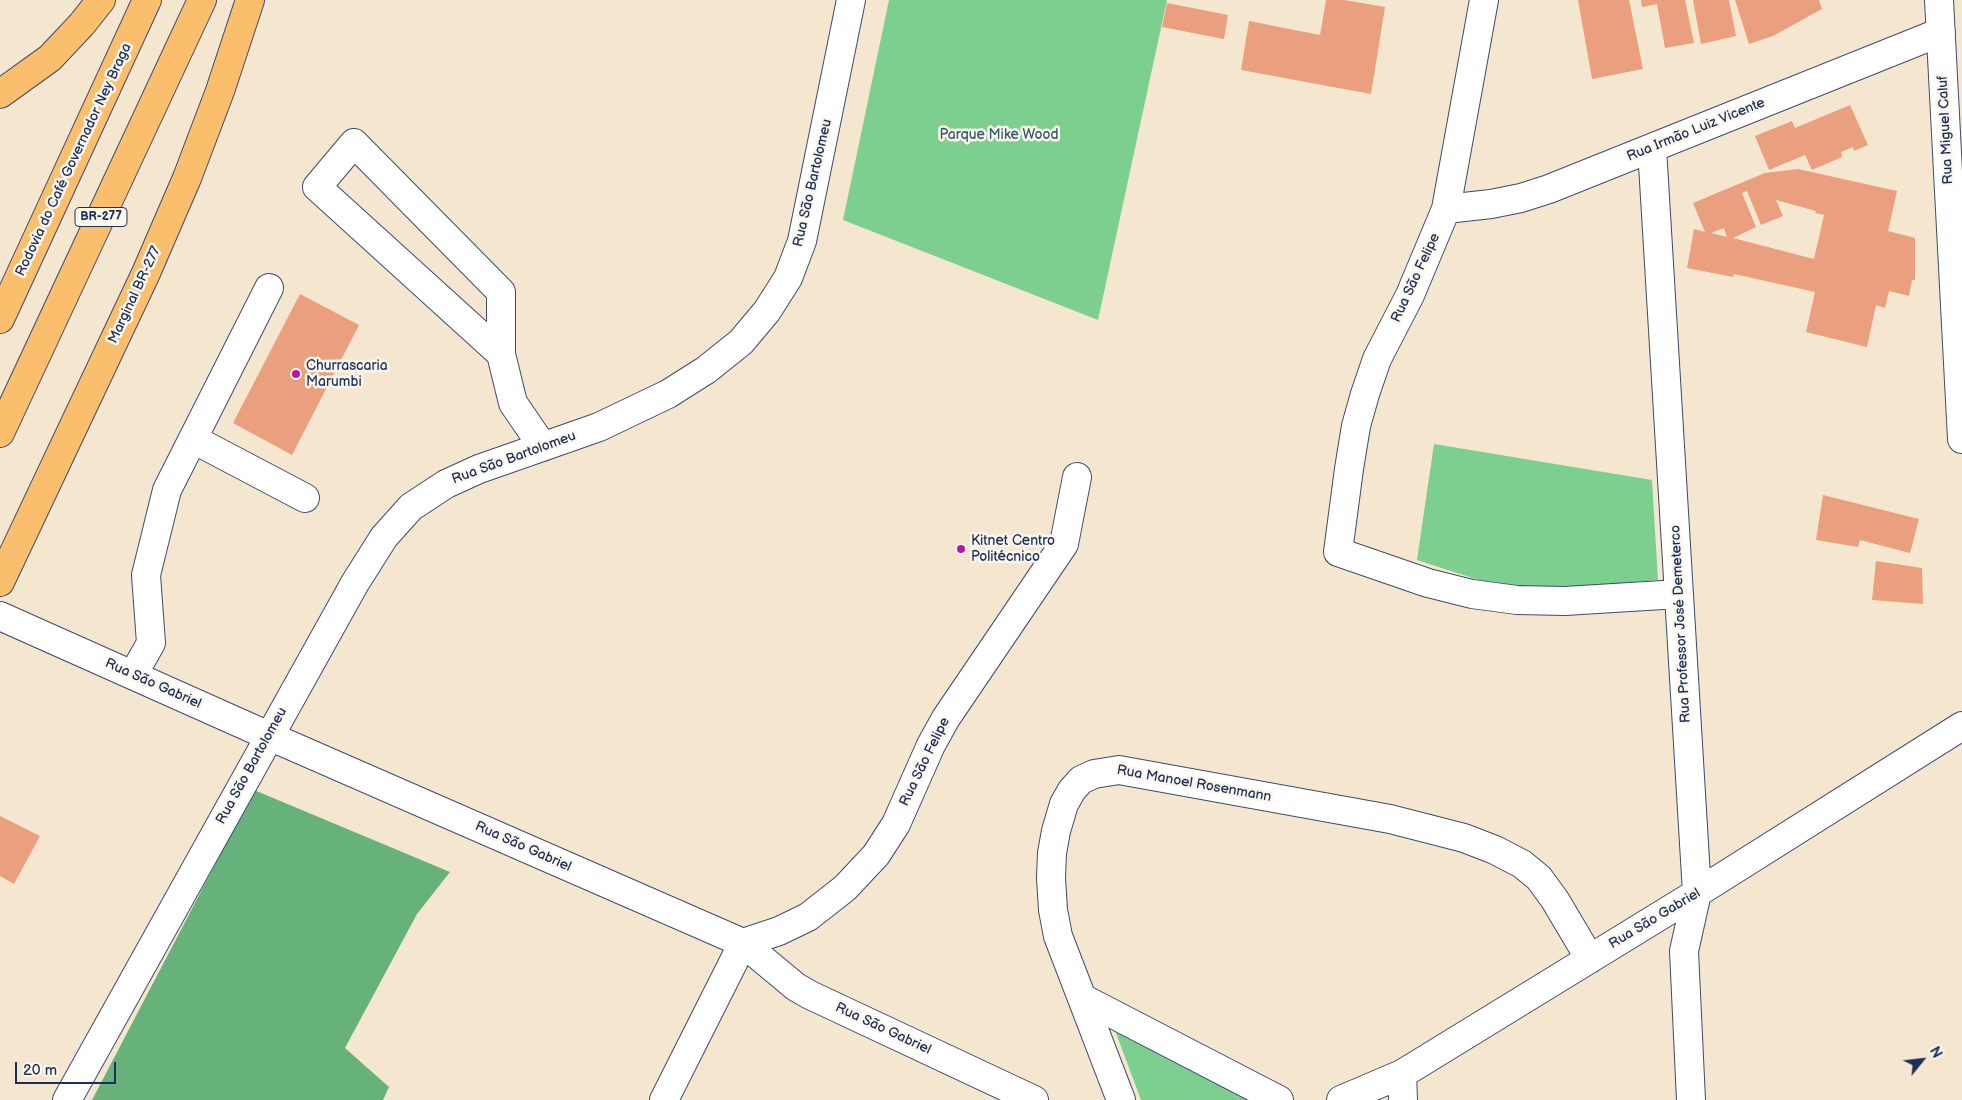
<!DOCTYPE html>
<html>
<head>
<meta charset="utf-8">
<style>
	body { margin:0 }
	#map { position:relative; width:1962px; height:1100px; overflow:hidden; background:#f5e7cf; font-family:"Balsamiq Sans",sans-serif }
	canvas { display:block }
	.north { position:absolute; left:1897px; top:1035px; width:50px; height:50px; -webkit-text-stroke:4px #fbf7ec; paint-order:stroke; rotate:61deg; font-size:14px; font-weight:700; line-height:20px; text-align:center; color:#1b2f5e }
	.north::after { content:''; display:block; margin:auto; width:18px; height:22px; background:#1b2f5e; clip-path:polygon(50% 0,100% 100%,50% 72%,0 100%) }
	.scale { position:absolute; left:15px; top:1062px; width:101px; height:22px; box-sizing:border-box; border:2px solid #1b2f5e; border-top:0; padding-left:6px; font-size:15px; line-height:18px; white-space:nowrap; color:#1b2f5e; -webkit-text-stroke:4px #fbf7ec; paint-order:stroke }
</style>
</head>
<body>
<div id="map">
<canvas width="1962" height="1100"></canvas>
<div class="north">N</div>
<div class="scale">20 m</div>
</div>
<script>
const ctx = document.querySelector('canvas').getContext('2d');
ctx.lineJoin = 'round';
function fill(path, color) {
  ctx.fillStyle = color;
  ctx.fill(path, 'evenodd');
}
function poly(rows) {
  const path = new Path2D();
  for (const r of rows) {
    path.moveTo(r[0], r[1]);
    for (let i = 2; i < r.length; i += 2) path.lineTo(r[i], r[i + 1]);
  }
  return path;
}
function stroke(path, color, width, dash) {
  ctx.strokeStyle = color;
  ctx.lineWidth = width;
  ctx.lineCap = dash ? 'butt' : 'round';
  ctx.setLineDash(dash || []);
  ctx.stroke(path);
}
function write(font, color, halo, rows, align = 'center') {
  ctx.font = font + ' "Balsamiq Sans",sans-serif';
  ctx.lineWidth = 5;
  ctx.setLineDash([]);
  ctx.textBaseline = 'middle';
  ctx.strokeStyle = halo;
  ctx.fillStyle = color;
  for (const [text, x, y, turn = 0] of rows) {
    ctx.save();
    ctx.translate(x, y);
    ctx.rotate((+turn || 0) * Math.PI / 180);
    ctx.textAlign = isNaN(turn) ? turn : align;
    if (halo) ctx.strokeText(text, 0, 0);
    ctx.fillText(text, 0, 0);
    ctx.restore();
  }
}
fill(poly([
	[889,0,1167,0,1098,320,843,220],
	[1434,444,1652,480,1658,580,1576,587,1535,588,1491,584,1417,560],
	[1118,1030,1252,1100,1141,1100,1116,1033]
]), '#7dcf90');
fill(poly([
	[254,790,450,872,417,914,345,1048,389,1087,383,1100,92,1100]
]), '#66b27a');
fill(poly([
	[1326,0,1344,0,1385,7,1371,94,1241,70,1249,21,1320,35],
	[1578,0,1629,0,1643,69,1592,79],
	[1641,0,1685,0,1694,43,1665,48,1657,4,1642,7],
	[1693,0,1729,0,1736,36,1701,44],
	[1735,0,1819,0,1822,9,1773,36,1749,44],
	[1167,3,1228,15,1224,39,1162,27],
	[1850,105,1868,145,1854,151,1853,147,1841,152,1842,157,1812,170,1805,155,1769,170,1755,136,1792,121,1795,128],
	[1798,169,1897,191,1888,231,1915,238,1915,280,1912,280,1909,296,1889,291,1885,308,1876,305,1867,347,1806,332,1815,292,1734,274,1733,277,1687,268,1694,229,1705,232,1693,203,1765,173],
	[1747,191,1761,225,1783,216,1776,200,1816,211,1815,213,1824,215,1814,259,1733,238,1756,227,1742,193],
	[1724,228,1727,237,1711,233],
	[300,294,359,325,292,455,233,423],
	[1823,495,1919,519,1910,553,1860,540,1858,547,1816,540],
	[1876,561,1922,568,1923,604,1872,600],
	[0,816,40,836,14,884,0,876]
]), '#ea9f7e');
const minor = poly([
	[1484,0,1446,209,1410,295,1377,359,1365,394,1356,426,1349,469,1338,552,1428,583,1472,594,1517,600,1565,601,1679,594],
	[1939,0,1962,439],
	[1652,148,1697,893,1684,951,1691,1100],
	[1446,209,1491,204,1521,198,1549,189,1941,32],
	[501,354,317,187,354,143,501,292,501,354,513,403,543,447],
	[193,439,305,498],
	[0,616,269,736,743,943,796,987,810,995,1034,1100],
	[133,675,151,643,146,575,167,490,269,288],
	[1082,998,1279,1100],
	[1402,1074,1403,1100],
	[67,1100,355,583,384,537,411,507,446,484,479,469,599,427,668,394,706,370,741,342,767,311,788,278,802,241,851,0],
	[664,1100,743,943,779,931,808,917,845,888,876,855,896,824,931,745,946,718,1064,544,1077,477],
	[1121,1100,1058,936,1053,910,1051,878,1052,853,1056,831,1064,804,1072,790,1081,780,1094,774,1119,770,1390,819,1464,838,1495,850,1522,864,1539,878,1555,900,1590,959],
	[1341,1100,1402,1074,1697,893,1962,726]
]);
const major = poly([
	[0,94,50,58,82,24,101,0],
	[0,582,146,273,187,178,220,91,250,0]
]);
const highway = poly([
	[0,319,147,0],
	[0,433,202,0]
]);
stroke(minor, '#3c4b6f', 30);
stroke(major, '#3c4b6f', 30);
stroke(highway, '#3c4b6f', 30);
stroke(minor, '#fff', 28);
stroke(major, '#fabe6d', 28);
stroke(highway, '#fabe6d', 28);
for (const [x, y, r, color] of [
	[296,374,5,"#b5179e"],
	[961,549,5,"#b5179e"]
]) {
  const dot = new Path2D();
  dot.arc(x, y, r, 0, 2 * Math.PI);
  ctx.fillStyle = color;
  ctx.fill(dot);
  stroke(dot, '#fbf7ec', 2);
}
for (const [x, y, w] of [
	[101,217,52]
]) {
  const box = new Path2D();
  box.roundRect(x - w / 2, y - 9.5, w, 19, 4);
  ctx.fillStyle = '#fbf7ec';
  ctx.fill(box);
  stroke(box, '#1b2f5e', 1);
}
write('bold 12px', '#1b2f5e', null, [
	["BR-277",101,217]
]);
write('14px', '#1b2f5e', '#fbf7ec', [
	["Rua Irmão Luiz Vicente",1696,130,-22],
	["Rua Miguel Caluf",1946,130,-93],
	["Rodovia do Café Governador Ney Braga",74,160,-65],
	["Rua São Bartolomeu",813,183,-77],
	["Rua São Felipe",1416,278,-65],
	["Marginal BR-277",135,295,-65],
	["Rua São Bartolomeu",514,458,-20],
	["Rua Professor José Demeterco",1681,624,-93],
	["Rua São Gabriel",153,684,24],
	["Rua São Felipe",925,762,-64],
	["Rua São Bartolomeu",252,766,-61],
	["Rua Manoel Rosenmann",1194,784,10],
	["Rua São Gabriel",523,847,24],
	["Rua São Gabriel",1655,919,-31],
	["Rua São Gabriel",883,1029,25]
]);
write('14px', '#34576a', '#fbf7ec', [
	["Parque Mike Wood",999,135]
]);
write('14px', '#1b2f5e', '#fbf7ec', [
	["Churrascaria",306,366],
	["Marumbi",306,382],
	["Kitnet Centro",971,541],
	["Politécnico",971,557]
], 'left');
</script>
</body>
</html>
